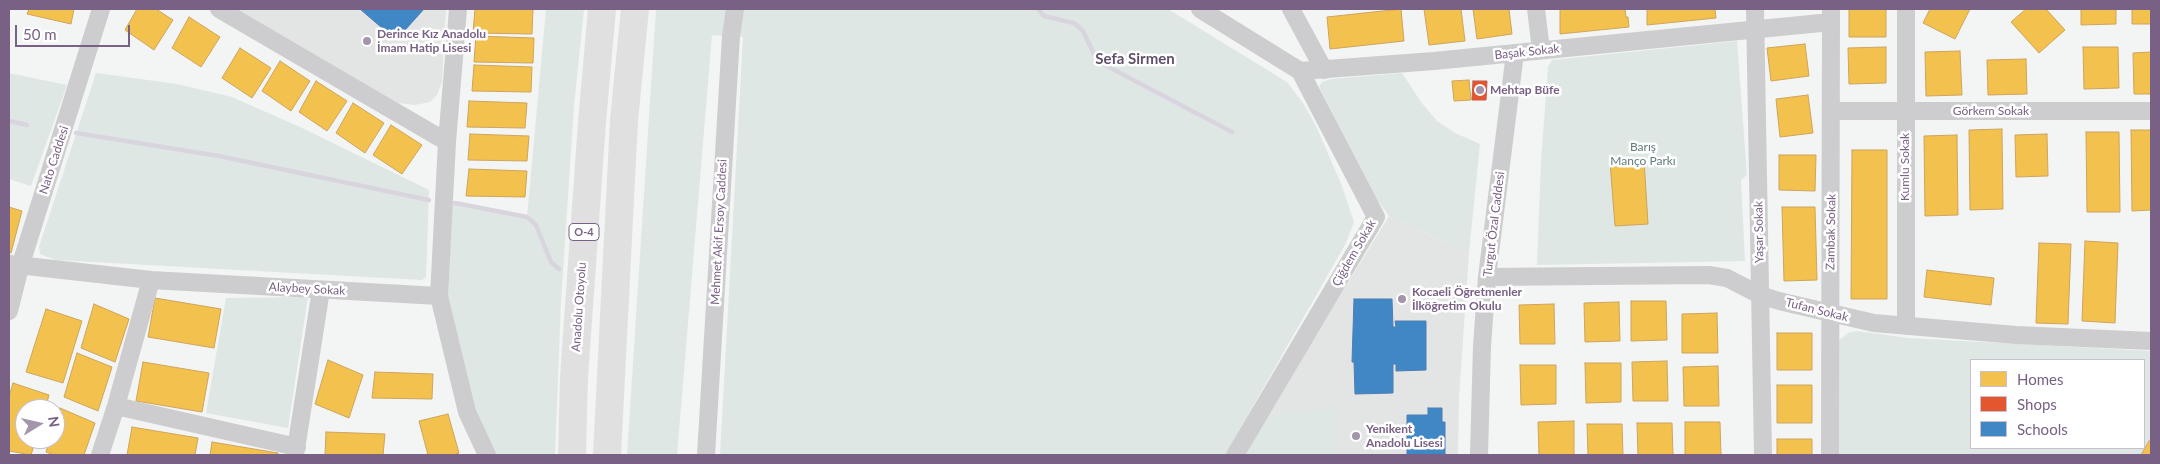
<!DOCTYPE html>
<html>
<head>
<meta charset="utf-8">
<style>
	body { margin:0 }
	#map { position:relative; width:2160px; height:464px; overflow:hidden; background:#f2f5f3; font-family:Lato,sans-serif }
	canvas { display:block }
	.frame { position:absolute; inset:0; border:10px solid #796185; pointer-events:none }
	.legend { position:absolute; left:1970px; top:359px; width:175px; height:90px; box-sizing:border-box; background:#fff; border:1px solid #c9c0ce; margin:0; padding:6px 9px; list-style:none; font-size:15px; color:#796185 }
	.legend li { display:flex; align-items:center; gap:10px; height:25px }
	.legend b { width:25px; border:1px solid #c9c0ce }
	.north { position:absolute; left:15px; top:399px; width:50px; height:50px; box-sizing:border-box; background:#fff; border:1px solid #c9c0ce; border-radius:50%; rotate:81deg; font-size:14px; font-weight:700; line-height:20px; text-align:center; color:#796185 }
	.north::after { content:''; display:block; margin:auto; width:18px; height:22px; background:#a395ac; clip-path:polygon(50% 0,100% 100%,50% 72%,0 100%) }
	.scale { position:absolute; left:15px; top:25px; width:115px; height:22px; box-sizing:border-box; border:2px solid #796185; border-top:0; padding-left:6px; font-size:15px; line-height:18px; white-space:nowrap; color:#796185; -webkit-text-stroke:4px #fff; paint-order:stroke }
</style>
</head>
<body>
<div id="map">
<canvas width="2160" height="464"></canvas>
<div class="frame"></div>
<ul class="legend">
<li><b style="height:14px;background:#f2c14e"></b>Homes</li>
<li><b style="height:14px;background:#e4572e"></b>Shops</li>
<li><b style="height:14px;background:#3f88c5"></b>Schools</li>
</ul>
<div class="north">N</div>
<div class="scale">50 m</div>
</div>
<script>
const ctx = document.querySelector('canvas').getContext('2d');
ctx.lineJoin = 'round';
function fill(path, color) {
  ctx.fillStyle = color;
  ctx.fill(path, 'evenodd');
}
function poly(rows) {
  const path = new Path2D();
  for (const r of rows) {
    path.moveTo(r[0], r[1]);
    for (let i = 2; i < r.length; i += 2) path.lineTo(r[i], r[i + 1]);
  }
  return path;
}
function stroke(path, color, width, dash) {
  ctx.strokeStyle = color;
  ctx.lineWidth = width;
  ctx.lineCap = dash ? 'butt' : 'round';
  ctx.setLineDash(dash || []);
  ctx.stroke(path);
}
function write(font, color, halo, rows, align = 'center') {
  ctx.font = font + ' Lato,sans-serif';
  ctx.lineWidth = 5;
  ctx.setLineDash([]);
  ctx.textBaseline = 'middle';
  ctx.strokeStyle = halo;
  ctx.fillStyle = color;
  for (const [text, x, y, turn = 0] of rows) {
    ctx.save();
    ctx.translate(x, y);
    ctx.rotate((+turn || 0) * Math.PI / 180);
    ctx.textAlign = isNaN(turn) ? turn : align;
    if (halo) ctx.strokeText(text, 0, 0);
    ctx.fillText(text, 0, 0);
    ctx.restore();
  }
}
fill(poly([
	[235,9,446,9,442,82,437,95,430,102,415,105,398,103],
	[1389,216,1469,253,1459,398,1458,455,1242,455]
]), '#e3e5e5');
fill(poly([
	[546,9,584,9,574,106,561,301,555,455,487,455,439,296,444,202,527,217],
	[656,9,1168,9,1287,82,1303,103,1316,126,1342,186,1354,222,1346,243,1225,455,720,455,743,37,712,35,677,455,627,455],
	[1737,41,1747,175,1741,180,1745,261,1537,265,1541,162,1548,67,1552,60],
	[9,73,67,85,31,186,9,179],
	[96,73,177,84,232,97,300,127,429,190,426,277,422,280,56,260,40,254,39,247],
	[1402,73,1421,102,1437,121,1455,133,1480,144,1469,253,1389,216,1373,194,1319,87,1322,82,1331,79],
	[308,297,288,428,206,413,226,298],
	[1857,331,1908,338,2151,351,2151,442,2149,441,2141,455,1836,455,1837,342,1848,333],
	[1971,360,2144,360,2144,448,1971,448],
	[1333,410,1336,455,1242,455,1266,416]
]), '#dfe7e5');
const homes = poly([
	[29,9,74,9,71,24,27,14,29,9],
	[137,9,156,9,173,20,154,50,125,30,137,9],
	[475,9,533,9,532,34,473,33,475,9],
	[1401,9,1404,41,1330,49,1327,17,1401,9],
	[1424,9,1461,9,1465,41,1429,45,1424,9],
	[1473,9,1509,9,1512,34,1477,39,1473,9],
	[1560,9,1625,9,1626,17,1628,17,1629,27,1560,34,1560,9],
	[1647,9,1715,9,1716,18,1647,25,1647,9],
	[1849,9,1886,9,1886,37,1849,37,1849,9],
	[1930,9,1970,9,1955,39,1923,23,1930,9],
	[2026,9,2046,9,2065,30,2039,53,2011,22,2026,9],
	[2081,9,2116,9,2116,24,2081,25,2081,9],
	[2132,9,2151,9,2151,24,2132,24,2132,9],
	[189,17,220,37,201,67,172,48,189,17],
	[476,36,534,38,533,63,474,62,476,36],
	[1805,44,1809,76,1771,81,1767,48,1805,44],
	[1886,47,1886,83,1849,84,1848,48,1886,47],
	[2083,47,2118,47,2119,88,2084,89,2083,47],
	[240,48,271,68,252,98,222,78,240,48],
	[1960,51,1962,95,1926,96,1925,52,1960,51],
	[2151,52,2151,94,2134,94,2133,53,2151,52],
	[2026,59,2027,94,1988,95,1987,60,2026,59],
	[280,61,310,81,291,111,262,91,280,61],
	[474,65,532,67,531,92,472,91,474,65],
	[1469,80,1471,100,1454,101,1452,81,1469,80],
	[316,81,347,101,327,131,299,112,316,81],
	[1808,95,1813,133,1780,137,1776,99,1808,95],
	[469,101,527,103,525,128,467,127,469,101],
	[353,103,384,123,365,153,336,133,353,103],
	[391,125,422,145,402,174,373,155,391,125],
	[2002,129,2003,209,1970,210,1969,130,2002,129],
	[2131,130,2151,130,2151,210,2132,211,2131,130],
	[2086,132,2119,132,2120,212,2087,212,2086,132],
	[470,134,529,136,527,161,468,160,470,134],
	[2047,134,2048,176,2016,177,2015,135,2047,134],
	[1957,135,1958,215,1925,216,1924,136,1957,135],
	[1852,150,1887,150,1887,299,1851,299,1852,150],
	[1779,155,1816,155,1815,191,1779,190,1779,155],
	[1644,160,1648,224,1615,226,1610,162,1644,160],
	[469,169,527,171,525,197,466,196,469,169],
	[9,207,22,211,11,253,9,252,9,207],
	[1782,207,1815,207,1817,280,1784,281,1782,207],
	[2085,241,2118,243,2115,323,2082,321,2085,241],
	[2039,243,2071,244,2068,324,2036,323,2039,243],
	[1927,270,1994,278,1991,305,1924,297,1927,270],
	[155,298,221,309,214,348,148,337,155,298],
	[1631,301,1666,301,1667,340,1631,341,1631,301],
	[1619,302,1620,341,1585,342,1584,303,1619,302],
	[94,304,129,319,115,362,81,348,94,304],
	[1554,304,1555,344,1520,344,1519,305,1554,304],
	[46,309,82,321,63,383,26,372,46,309],
	[1717,313,1718,353,1682,353,1682,314,1717,313],
	[1777,333,1812,333,1812,370,1777,370,1777,333],
	[77,353,112,367,98,411,64,397,77,353],
	[328,360,363,375,349,418,315,404,328,360],
	[1667,361,1668,401,1633,401,1632,362,1667,361],
	[143,362,209,373,202,412,136,401,143,362],
	[1585,363,1621,363,1621,402,1586,403,1585,363],
	[1520,365,1556,365,1556,404,1521,405,1520,365],
	[1718,366,1719,406,1684,406,1683,367,1718,366],
	[375,372,433,374,432,399,372,398,375,372],
	[13,383,49,395,45,409,25,409,25,439,36,439,31,455,9,451,9,397,13,383],
	[1777,385,1812,385,1812,423,1777,423,1777,385],
	[60,408,95,423,84,455,54,455,46,452,50,439,55,439,55,425,60,408],
	[448,414,459,453,453,455,428,455,419,421,448,414],
	[1574,421,1574,455,1539,455,1538,422,1574,421],
	[1685,422,1720,422,1721,455,1685,455,1685,422],
	[1637,423,1672,423,1673,455,1638,455,1637,423],
	[1587,424,1622,424,1623,455,1588,455,1587,424],
	[132,427,198,438,195,455,127,455,132,427],
	[326,432,385,434,383,455,325,455,326,432],
	[1777,439,1812,439,1812,455,1777,455,1777,439],
	[2149,441,2151,442,2151,455,2141,455,2149,441],
	[212,442,278,453,278,455,210,455,212,442]
]);
fill(homes, '#f2c14e');
stroke(homes, '#cea45e', 1);
const shops = poly([
	[1473,81,1487,81,1486,100,1472,100,1473,81]
]);
fill(shops, '#e4572e');
stroke(shops, '#c45a48', 1);
const schools = poly([
	[360,9,424,9,396,40,360,9],
	[1354,299,1392,299,1393,327,1396,327,1395,321,1426,321,1426,370,1396,371,1396,364,1393,364,1393,393,1355,394,1354,362,1352,362,1354,299],
	[1428,408,1442,408,1442,422,1445,422,1445,455,1407,455,1407,415,1428,415,1428,408]
]);
fill(schools, '#3f88c5');
stroke(schools, '#507cb2', 1);
stroke(poly([
	[1038,9,1044,16,1074,23,1083,31,1094,54,1105,65,1232,132],
	[9,121,27,125],
	[76,133,219,156,429,200],
	[455,203,527,217,536,225,551,262,559,269]
]), '#d9d5de', 4.5);
stroke(poly([
	[219,9,447,142],
	[1200,9,1300,71,1376,217,1235,455],
	[1291,9,1324,70],
	[1536,9,1541,50],
	[1755,9,1763,455],
	[1300,71,1434,61,1831,22],
	[1832,111,2151,111],
	[9,264,151,280,439,296,467,412,487,455],
	[1487,277,1709,275,1727,278,1760,295,1779,301,1874,323,2016,335,2151,341],
	[439,296,447,142,458,9],
	[9,311,20,267,101,9],
	[1906,326,1906,9],
	[116,406,297,447],
	[100,455,116,406,151,280],
	[295,455,321,290],
	[706,455,731,36,735,9],
	[1479,455,1482,346,1487,277,1515,53],
	[1830,455,1831,9]
]), '#cdccce', 18);
stroke(poly([
	[572,455,574,377,592,122,602,9],
	[607,455,624,120,635,9]
]), '#e0e0e0', 28);
for (const [x, y, r, color] of [
	[367,41,5,"#a395ac"],
	[1480,90,5,"#a395ac"],
	[1402,299,5,"#a395ac"],
	[1356,436,5,"#a395ac"]
]) {
  const dot = new Path2D();
  dot.arc(x, y, r, 0, 2 * Math.PI);
  ctx.fillStyle = color;
  ctx.fill(dot);
  stroke(dot, '#fff', 2);
}
for (const [x, y, w] of [
	[584,232,30]
]) {
  const box = new Path2D();
  box.roundRect(x - w / 2, y - 8.5, w, 17, 4);
  ctx.fillStyle = '#fff';
  ctx.fill(box);
  stroke(box, '#796185', 1);
}
write('bold 11px', '#796185', null, [
	["O-4",584,232]
]);
write('bold 12px', '#796185', '#fff', [
	["Derince Kız Anadolu",377,34],
	["İmam Hatip Lisesi",377,48],
	["Mehtap Büfe",1490,90],
	["Kocaeli Öğretmenler",1412,292],
	["İlköğretim Okulu",1412,306],
	["Yenikent",1366,429],
	["Anadolu Lisesi",1366,443]
], 'left');
write('12px', '#796185', '#fff', [
	["Başak Sokak",1527,52,-6],
	["Görkem Sokak",1991,111],
	["Nato Caddesi",54,160,-72],
	["Kumlu Sokak",1905,167,-90],
	["Turgut Özal Caddesi",1494,224,-83],
	["Mehmet Akif Ersoy Caddesi",719,232,-87],
	["Yaşar Sokak",1759,232,-91],
	["Zambak Sokak",1831,232,-89],
	["Çiğdem Sokak",1354,253,-60],
	["Alaybey Sokak",307,289,3],
	["Anadolu Otoyolu",579,307,-86],
	["Tufan Sokak",1817,310,14]
]);
write('12px', '#617b7c', '#fff', [
	["Barış",1643,147],
	["Manço Parkı",1643,161]
]);
write('bold 15px', '#61506a', '#fff', [
	["Sefa Sirmen",1135,59]
]);
</script>
</body>
</html>
